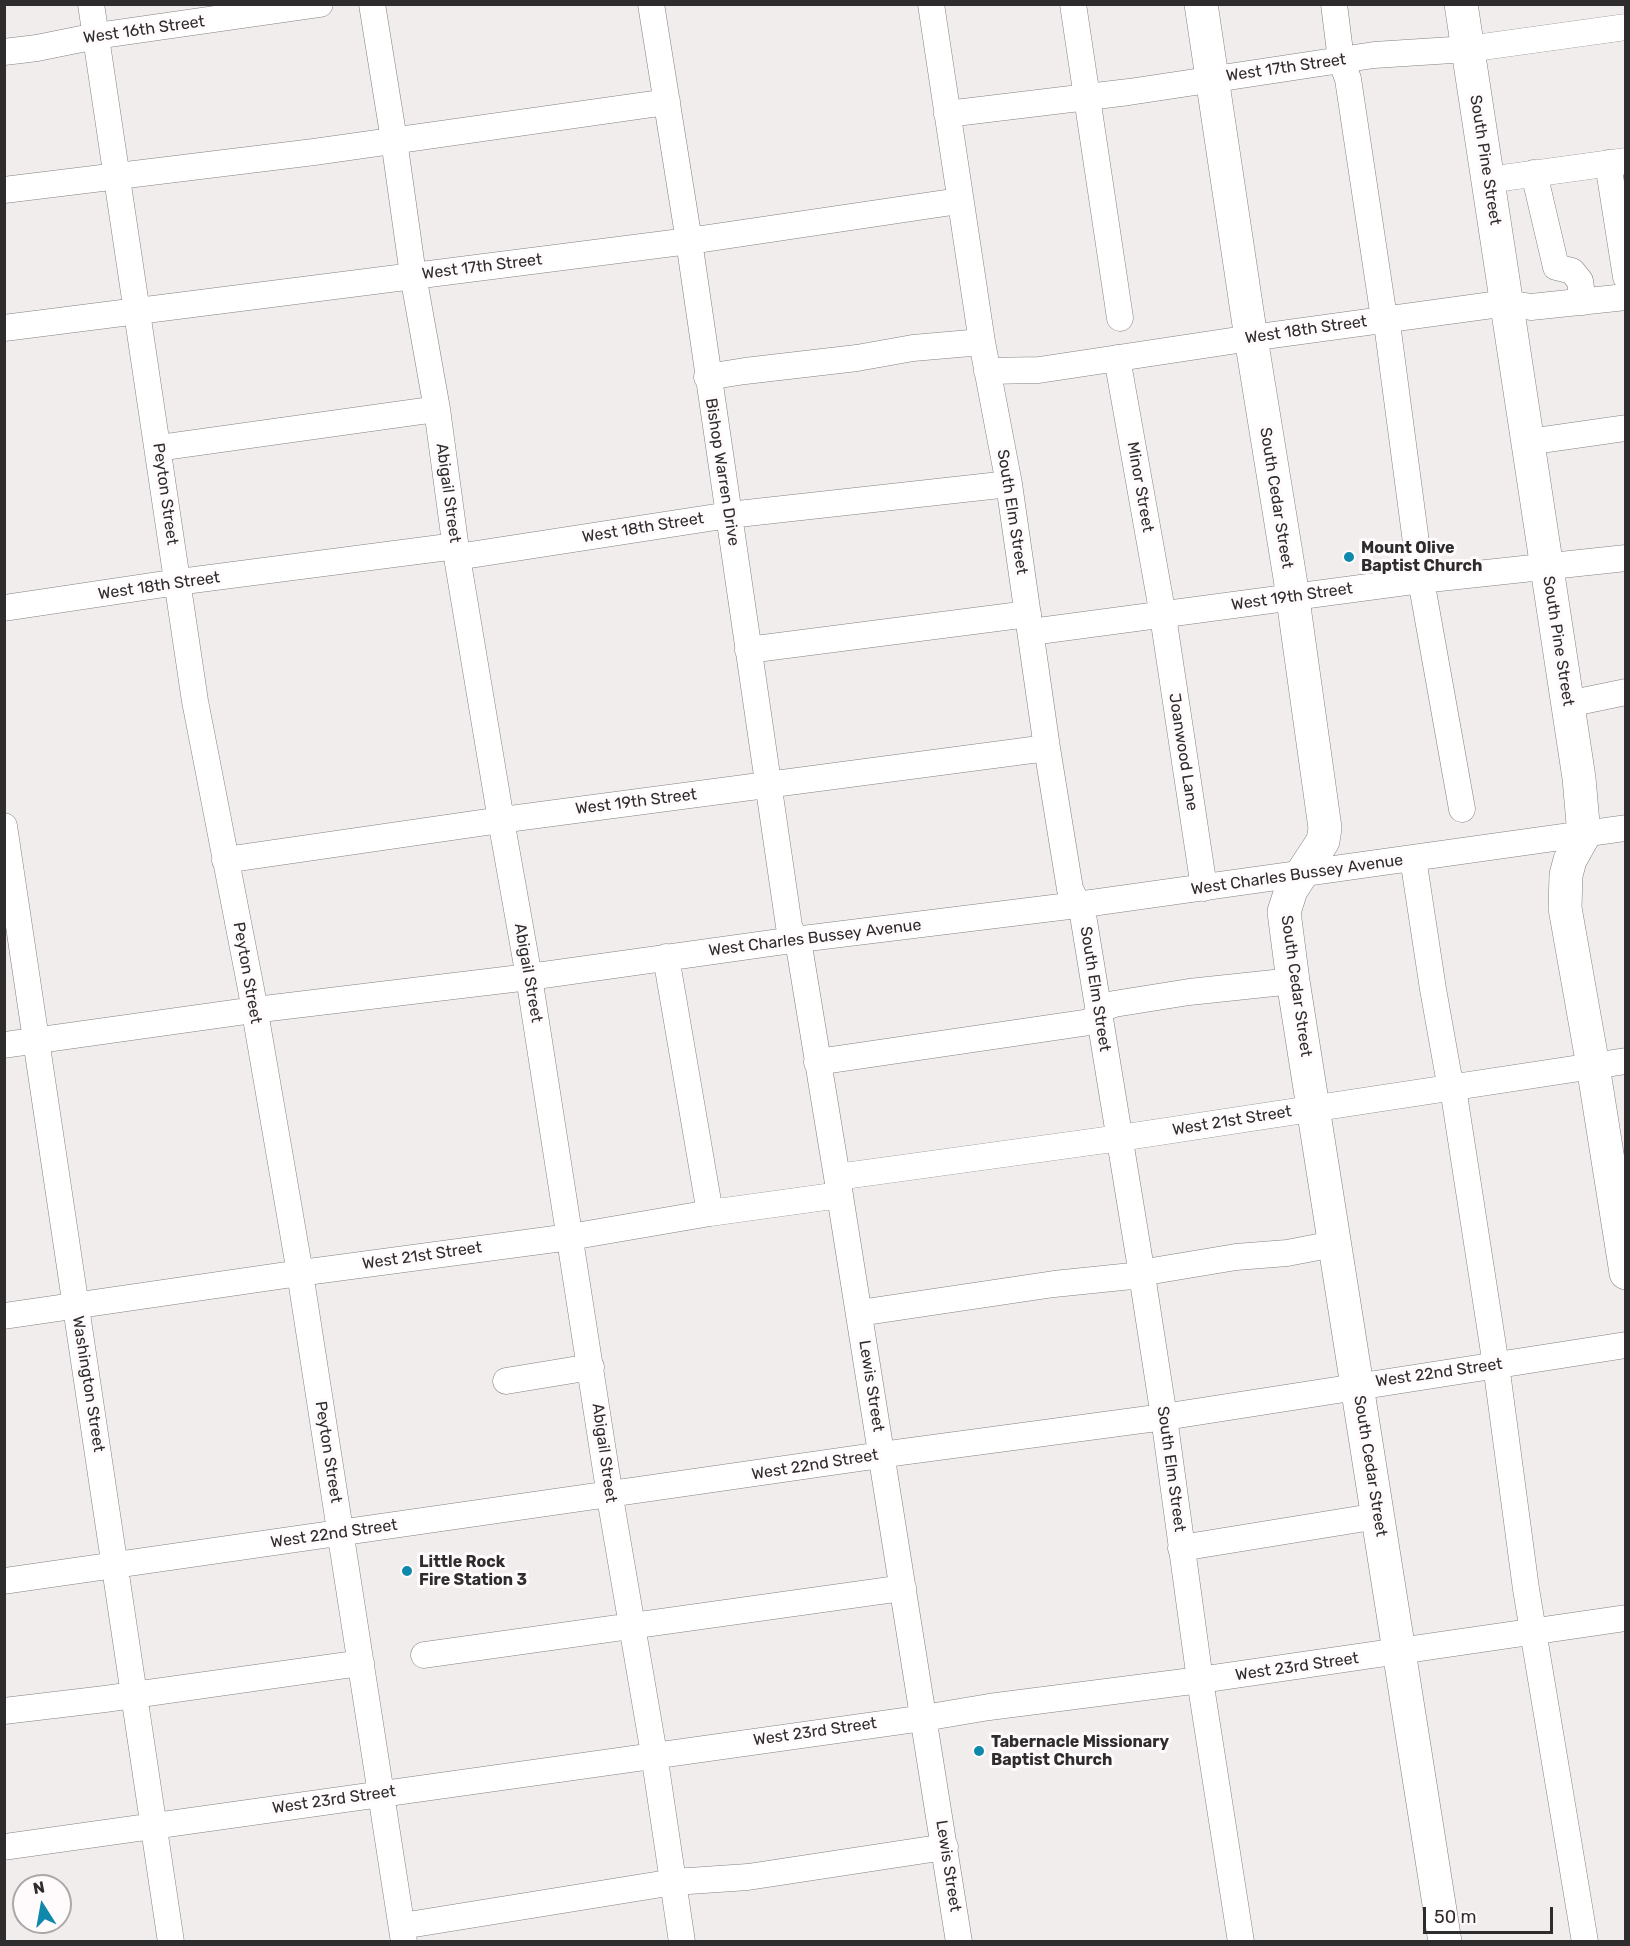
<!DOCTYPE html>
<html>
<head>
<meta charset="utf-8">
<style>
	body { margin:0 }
	#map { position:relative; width:1630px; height:1946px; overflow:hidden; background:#f1eded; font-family:Rubik,sans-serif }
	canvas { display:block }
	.frame { position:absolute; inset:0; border:6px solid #2e2c2c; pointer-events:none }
	.north { position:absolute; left:12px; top:1874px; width:60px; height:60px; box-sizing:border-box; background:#fffafb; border:2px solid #aba8a8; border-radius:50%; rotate:349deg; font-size:16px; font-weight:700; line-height:24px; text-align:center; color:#2e2c2c }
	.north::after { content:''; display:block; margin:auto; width:21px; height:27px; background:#0e88ab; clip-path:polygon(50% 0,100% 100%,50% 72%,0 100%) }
	.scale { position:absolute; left:1423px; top:1907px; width:130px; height:27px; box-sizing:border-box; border:3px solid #2e2c2c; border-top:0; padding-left:8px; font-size:18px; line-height:21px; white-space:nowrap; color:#2e2c2c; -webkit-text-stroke:4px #fffafb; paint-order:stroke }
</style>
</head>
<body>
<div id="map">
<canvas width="1630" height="1946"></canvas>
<div class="frame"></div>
<div class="north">N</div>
<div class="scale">50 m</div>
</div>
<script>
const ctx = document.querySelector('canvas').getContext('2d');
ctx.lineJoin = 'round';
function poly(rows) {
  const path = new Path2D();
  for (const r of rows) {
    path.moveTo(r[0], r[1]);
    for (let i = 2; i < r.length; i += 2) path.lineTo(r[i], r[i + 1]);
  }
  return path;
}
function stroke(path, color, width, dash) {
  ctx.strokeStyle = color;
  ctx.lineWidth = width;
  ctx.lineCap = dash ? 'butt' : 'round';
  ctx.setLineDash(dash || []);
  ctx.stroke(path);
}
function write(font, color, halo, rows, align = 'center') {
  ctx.font = font + ' Rubik,sans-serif';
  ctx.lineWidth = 6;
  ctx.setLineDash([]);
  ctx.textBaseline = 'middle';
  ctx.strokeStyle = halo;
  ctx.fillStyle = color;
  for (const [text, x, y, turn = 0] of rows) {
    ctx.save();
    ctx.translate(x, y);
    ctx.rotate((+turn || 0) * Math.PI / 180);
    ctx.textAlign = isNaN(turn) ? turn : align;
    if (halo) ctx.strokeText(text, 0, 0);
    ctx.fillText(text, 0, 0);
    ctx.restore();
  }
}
const minor = poly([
	[91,4,195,701,251,989,300,1273,404,1942],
	[372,4,394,140,413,275,437,409,457,557,501,820,529,977,612,1509,654,1754,682,1942],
	[651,4,689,241,789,926,800,952,837,1177,959,1942],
	[931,4,982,342,1009,484,1047,748,1070,889,1083,915,1142,1275,1164,1417,1200,1680,1241,1942],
	[1073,4,1120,318],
	[1334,4,1341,60,1348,79,1382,305,1388,331,1421,580,1462,809],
	[4,52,37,48,96,36,320,4],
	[947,114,1129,92,1374,55,1468,49,1626,27],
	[1608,163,1626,277],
	[1534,173,1556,267,1572,271,1580,281,1583,302],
	[1488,180,1626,161],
	[4,190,314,152,667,102],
	[4,328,689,241,959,201],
	[1117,358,1163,616,1204,888],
	[987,371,1039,370,1251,338,1507,303,1531,307,1626,297],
	[707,377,745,371,857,358,913,348,982,342],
	[1528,442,1626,428],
	[158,448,437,409],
	[457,557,729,515,1009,484],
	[4,608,178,582,456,546],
	[1031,632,1421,580,1626,558],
	[748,650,1028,614],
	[1568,704,1626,692],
	[4,826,171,1942],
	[1413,858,1433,989,1448,1073,1453,1088,1497,1372,1526,1589,1585,1942],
	[225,860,501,820,1047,748],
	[666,957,710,1213],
	[4,1045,254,1010,529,977,793,940,1077,905,1626,828],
	[817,1062,1090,1022,1106,1007,1114,1004,1189,992,1293,981],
	[837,1177,1120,1138,1626,1061],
	[859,1313,1054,1284,1142,1275,1152,1271,1236,1257,1287,1253,1334,1244],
	[4,1316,300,1273,570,1237,710,1213,840,1195],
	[506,1381,591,1367],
	[1181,1548,1378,1516],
	[4,1581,902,1452,1164,1417,1626,1345],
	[424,1655,903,1588],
	[4,1711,105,1699,361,1663],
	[4,1847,924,1718,989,1707,1200,1680,1626,1618],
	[402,1926,674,1882,748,1877,945,1847]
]);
const major = poly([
	[1201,4,1251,338,1290,578,1325,828,1323,841,1291,890,1284,912,1293,981,1445,1942],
	[1461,4,1579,778,1584,835,1570,860,1566,875,1565,908,1593,1066,1626,1273]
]);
stroke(minor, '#848080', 27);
stroke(major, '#848080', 34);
stroke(minor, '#fff', 26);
stroke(major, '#fff', 33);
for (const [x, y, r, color] of [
	[1349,557,6,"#0e88ab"],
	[407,1571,6,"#0e88ab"],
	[979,1751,6,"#0e88ab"]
]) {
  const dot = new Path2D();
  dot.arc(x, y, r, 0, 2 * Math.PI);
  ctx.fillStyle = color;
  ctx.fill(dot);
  stroke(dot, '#fffafb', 2);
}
write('16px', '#2e2c2c', '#fffafb', [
	["West 16th Street",144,30,-8],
	["West 17th Street",1286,68,-8],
	["South Pine Street",1485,160,81],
	["West 17th Street",482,267,-7],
	["West 18th Street",1306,330,-8],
	["Bishop Warren Drive",722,472,81],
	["Minor Street",1140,487,80],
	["Abigail Street",448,493,82],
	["Peyton Street",165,494,82],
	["South Cedar Street",1276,498,81],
	["South Elm Street",1012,512,81],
	["West 18th Street",643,528,-9],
	["West 18th Street",159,586,-8],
	["West 19th Street",1292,597,-8],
	["South Pine Street",1558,641,81],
	["Joanwood Lane",1183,752,81],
	["West 19th Street",636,802,-7],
	["West Charles Bussey Avenue",1297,875,-8],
	["West Charles Bussey Avenue",815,938,-7],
	["Peyton Street",247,973,80],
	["Abigail Street",528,973,80],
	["South Cedar Street",1296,986,82],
	["South Elm Street",1095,989,81],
	["West 21st Street",1232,1121,-9],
	["West 21st Street",422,1256,-8],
	["West 22nd Street",1439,1373,-8],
	["Washington Street",88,1384,81],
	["Lewis Street",871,1386,81],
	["Peyton Street",328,1452,81],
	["Abigail Street",604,1453,82],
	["West 22nd Street",815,1465,-9],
	["South Cedar Street",1370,1466,81],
	["South Elm Street",1171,1469,82],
	["West 22nd Street",334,1534,-8],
	["West 23rd Street",1297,1667,-8],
	["West 23rd Street",815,1732,-8],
	["West 23rd Street",334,1800,-8],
	["Lewis Street",948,1866,81]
]);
write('bold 16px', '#2e2c2c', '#fffafb', [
	["Mount Olive",1361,548],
	["Baptist Church",1361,566],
	["Little Rock",419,1562],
	["Fire Station 3",419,1580],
	["Tabernacle Missionary",991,1742],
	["Baptist Church",991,1760]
], 'left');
</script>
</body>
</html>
